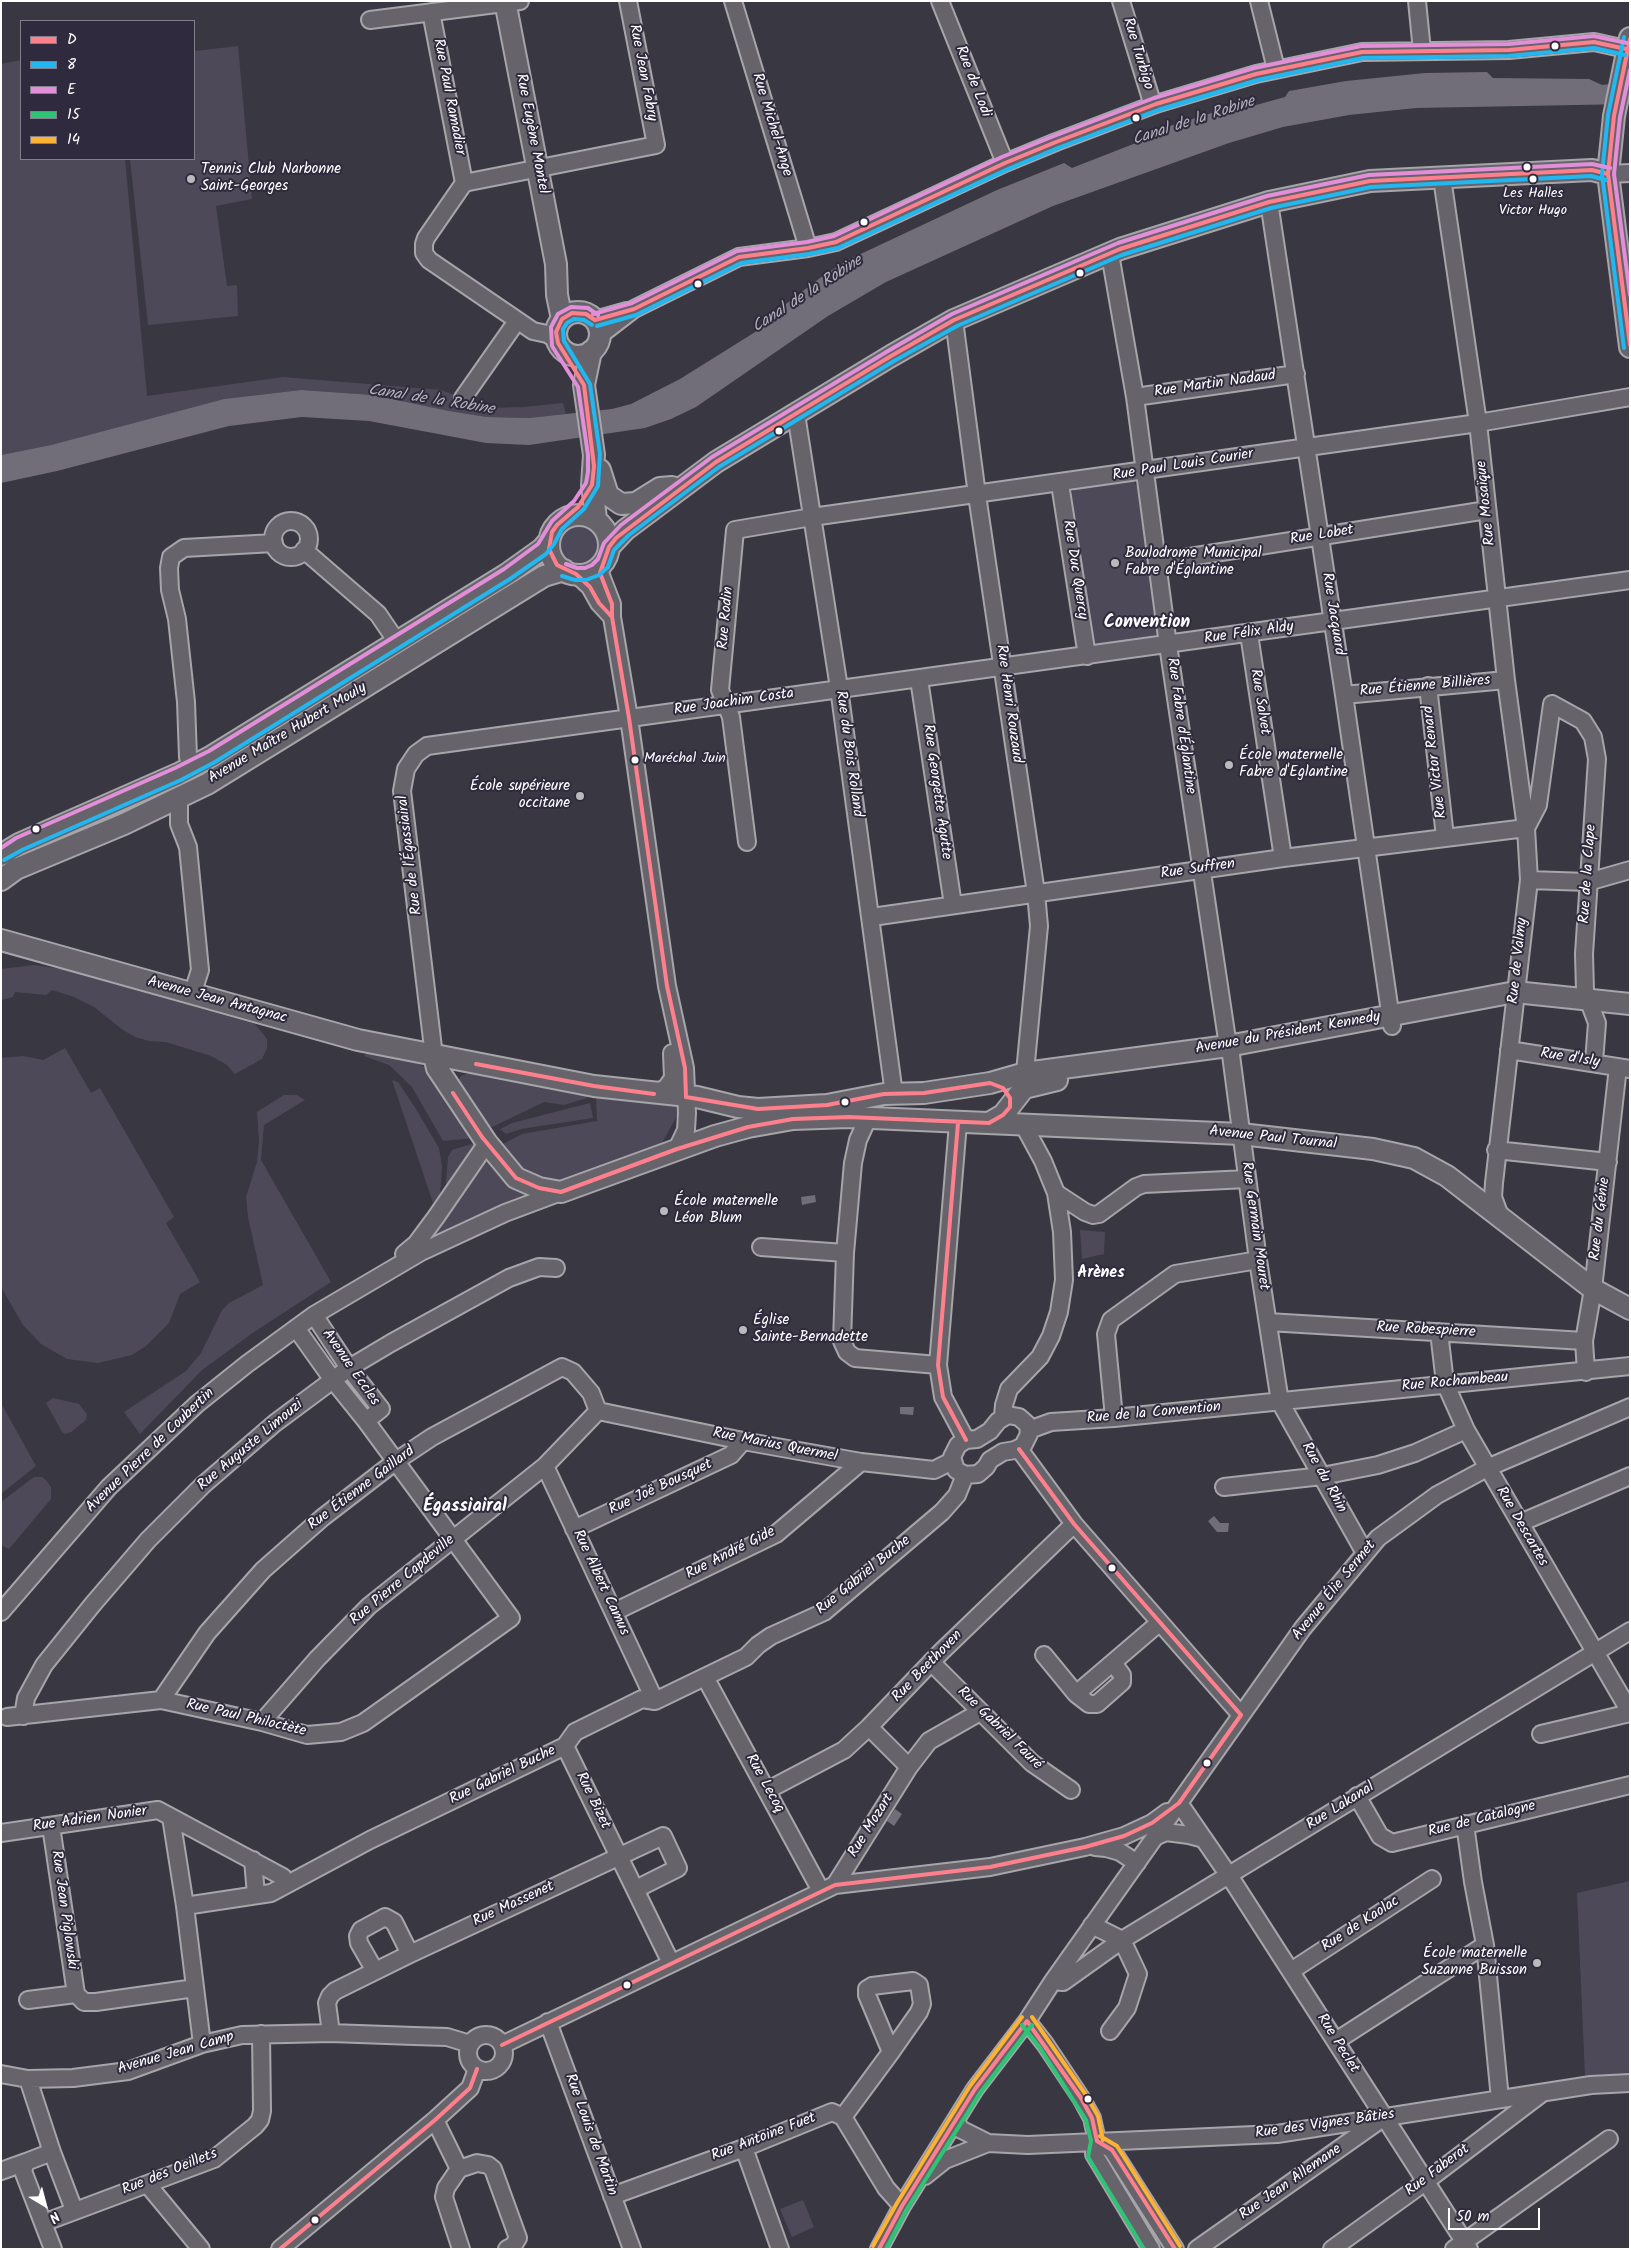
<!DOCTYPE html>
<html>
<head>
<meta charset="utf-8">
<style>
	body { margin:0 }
	#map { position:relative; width:1631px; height:2250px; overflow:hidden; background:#393741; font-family:Kalam,sans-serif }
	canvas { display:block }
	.frame { position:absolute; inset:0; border:2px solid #fff; pointer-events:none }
	.legend { position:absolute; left:20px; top:20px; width:175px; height:140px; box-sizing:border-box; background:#2f2a3d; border:1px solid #827f8b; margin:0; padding:6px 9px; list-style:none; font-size:15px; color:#fff }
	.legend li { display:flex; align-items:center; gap:10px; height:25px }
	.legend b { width:25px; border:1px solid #827f8b }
	.north { position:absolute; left:20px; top:2180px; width:50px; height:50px; -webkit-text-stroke:4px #2f2a3d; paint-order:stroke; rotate:143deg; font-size:14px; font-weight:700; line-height:20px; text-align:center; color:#fff }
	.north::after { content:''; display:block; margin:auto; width:18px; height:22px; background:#fff; clip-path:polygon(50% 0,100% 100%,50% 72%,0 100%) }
	.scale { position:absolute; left:1448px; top:2208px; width:92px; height:22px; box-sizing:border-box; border:2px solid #fff; border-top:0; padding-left:6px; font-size:15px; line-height:18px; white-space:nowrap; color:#fff; -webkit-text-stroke:4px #2f2a3d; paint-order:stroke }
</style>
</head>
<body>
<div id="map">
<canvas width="1631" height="2250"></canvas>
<div class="frame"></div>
<ul class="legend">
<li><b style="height:6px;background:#ff808c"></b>D</li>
<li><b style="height:6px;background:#21b7f1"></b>8</li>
<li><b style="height:6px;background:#e38ed9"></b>E</li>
<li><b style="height:6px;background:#2dc575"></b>15</li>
<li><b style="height:6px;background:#ffb232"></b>14</li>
</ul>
<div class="north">N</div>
<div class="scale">50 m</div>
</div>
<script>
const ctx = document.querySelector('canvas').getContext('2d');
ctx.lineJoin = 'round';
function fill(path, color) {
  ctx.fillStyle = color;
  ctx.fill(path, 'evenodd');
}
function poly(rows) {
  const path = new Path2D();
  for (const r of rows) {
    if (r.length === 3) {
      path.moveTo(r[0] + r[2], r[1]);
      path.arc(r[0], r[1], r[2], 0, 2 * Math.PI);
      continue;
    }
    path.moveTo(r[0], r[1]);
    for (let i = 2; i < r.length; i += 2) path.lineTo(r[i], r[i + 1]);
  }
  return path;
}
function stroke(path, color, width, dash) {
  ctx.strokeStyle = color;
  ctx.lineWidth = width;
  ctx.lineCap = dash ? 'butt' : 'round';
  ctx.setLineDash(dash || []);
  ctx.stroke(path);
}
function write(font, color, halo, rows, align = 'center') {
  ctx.font = font + ' Kalam,sans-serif';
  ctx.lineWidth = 4;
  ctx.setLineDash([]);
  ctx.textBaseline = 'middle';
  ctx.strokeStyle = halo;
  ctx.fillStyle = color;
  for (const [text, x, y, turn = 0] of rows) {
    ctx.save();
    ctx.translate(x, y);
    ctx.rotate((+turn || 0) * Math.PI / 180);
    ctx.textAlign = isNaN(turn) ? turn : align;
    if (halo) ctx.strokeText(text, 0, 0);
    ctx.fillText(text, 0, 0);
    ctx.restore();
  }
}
fill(poly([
	[238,46,252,199,216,206,227,286,237,285,238,316,148,325,130,159,194,159,194,51],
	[21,60,21,159,125,159,147,396,283,377,441,390,489,408,524,407,563,403,566,414,529,418,487,417,449,411,373,395,301,390,224,399,51,445,1,455,1,64],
	[1133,480,1137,487,1159,633,1153,638,1097,647,1093,644,1071,494,1074,490],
	[579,544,21],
	[34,965,61,969,255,1024,267,1039,267,1048,262,1059,235,1074,227,1065,211,1056,166,1042,149,1041,135,1037,123,1030,94,1007,74,997,52,990,46,995,15,992,13,997,1,1000,1,969],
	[65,1048,91,1093,100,1088,174,1217,166,1223,200,1282,180,1294,169,1323,146,1346,132,1355,98,1363,67,1359,41,1344,23,1325,1,1287,1,1058,23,1056,43,1060],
	[370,1049,400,1056,425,1067,435,1077,474,1138,443,1141,412,1087,389,1065,364,1056],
	[474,1071,590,1090,587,1098,564,1105,544,1102,484,1131,456,1084,461,1076],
	[392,1080,398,1082,416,1109,439,1148,442,1167,440,1194,433,1203],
	[284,1095,297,1095,305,1100,264,1125,261,1160,331,1282,254,1332,202,1370,140,1434,124,1412,186,1371,201,1353,222,1310,229,1303,263,1285,248,1217,246,1197,257,1162,259,1141,257,1112],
	[596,1096,679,1101,677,1116,662,1143,653,1153,558,1186,532,1182,497,1147,522,1134,597,1121],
	[590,1103,593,1118,521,1129,506,1134,500,1129,512,1123],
	[478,1142,445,1197,448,1157,452,1150],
	[485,1149,531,1192,450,1230,422,1246],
	[1080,1230,1105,1232,1104,1254,1082,1259],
	[53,1398,79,1404,87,1414,86,1420,71,1432,65,1434,62,1432,46,1403],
	[1,1403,36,1466,1,1494],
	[34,1477,42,1477,46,1480,51,1487,51,1499,9,1549,1,1545,1,1502],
	[1630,1881,1630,2074,1585,2077,1577,1893],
	[1115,2169,1168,2249,1159,2249,1113,2171],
	[803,2200,814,2227,792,2237,780,2209]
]), '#4e4958');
fill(poly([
	[1487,72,1493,78,1589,79,1602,85,1630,82,1630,104,1416,108,1349,115,1283,127,1229,143,1053,206,886,282,828,316,696,407,671,419,645,428,529,445,486,443,369,421,302,417,229,426,57,471,1,483,1,455,51,445,224,399,301,390,373,395,449,411,487,417,529,418,612,409,631,404,680,379,768,324,769,317,824,275,850,259,997,190,1064,163,1072,168,1141,141,1144,134,1244,103,1249,107,1285,97,1289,91,1346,81,1425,73],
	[815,1195,816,1202,802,1205,801,1197],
	[900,1407,914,1407,913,1415,900,1414],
	[1214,1516,1220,1523,1229,1523,1228,1532,1217,1532,1208,1521],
	[895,1809,902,1814,894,1826,887,1821]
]), '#716e79');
const minor = poly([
	[733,1,808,248],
	[940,1,1005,163],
	[1121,1,1151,99,1156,104],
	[1259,1,1276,69],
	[1417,1,1422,51],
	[431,12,464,183,426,238,424,244,424,253,429,260,533,331,547,334,557,340],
	[370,20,520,1],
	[1608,174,1630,173],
	[464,183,656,145,628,1],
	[1269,202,1344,695,1392,1026],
	[1110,254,1135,397,1168,645,1228,1046,1231,1055,1258,1260,1280,1402,1365,1553],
	[595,320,627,311],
	[954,320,977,495,1036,893,1039,926,1024,1083],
	[599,336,634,309,739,257,808,248,836,242,1005,163,1056,142,1156,104,1256,74,1362,52,1509,50,1594,42,1626,49],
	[1135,397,1296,374],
	[463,398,517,321],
	[796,414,839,688,894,1094],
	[1060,484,1087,656],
	[291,539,18],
	[304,550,378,614,397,642],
	[1158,562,1487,510],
	[603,563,600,573,612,604,612,617,629,718,667,986,685,1068,687,1113,686,1130,677,1149],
	[576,574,590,587,599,603,612,617],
	[1249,634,1283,858],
	[919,679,953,905],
	[1428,686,1445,837],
	[1344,695,1506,680],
	[192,766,188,757,186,702,177,619,170,590,169,568,171,557,184,548,274,543],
	[179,798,179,824,188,847,200,970,192,995],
	[747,842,731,717,720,690,735,530,812,517,1478,423,1630,397],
	[1529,880,1588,882,1630,870],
	[872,917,1283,858,1526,828,1506,680,1478,423,1442,178],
	[1509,1050,1630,1069],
	[434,1056,402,791,406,769,416,754,427,746,1630,580],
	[654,1094,666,1088,673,1078,672,1053],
	[868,1118,858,1140,853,1163,845,1253,842,1341,847,1352,855,1358,938,1365],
	[958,1123,938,1365,943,1397,966,1440],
	[1496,1150,1608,1162],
	[1056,1193,1085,1212,1093,1215,1099,1214,1136,1187,1144,1184,1247,1179],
	[1501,1219,1493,1197,1494,1183,1529,880,1526,828,1538,805,1552,704,1583,721,1593,737,1597,759,1584,954,1585,991,1597,1023,1594,1062],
	[761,1247,845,1253],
	[404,1254,416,1244,436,1217,487,1143],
	[1268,1322,1584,1341],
	[296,1328,333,1380,366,1421,381,1409,349,1368,314,1315],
	[1439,1332,1445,1383,1466,1430,1630,1712],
	[1586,1372,1584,1341,1593,1289,1618,1067],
	[598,1411,743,1441,861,1462,934,1470,952,1461],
	[1008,1415,1019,1417,1028,1425,1029,1434,1023,1446,1015,1450,1003,1452,990,1460,986,1467,978,1474,965,1475,956,1470,952,1457,958,1445,966,1440,977,1439,990,1431,998,1421,1008,1415],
	[1003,1416,1004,1405,1009,1389,1040,1357,1051,1336,1059,1312,1064,1280,1062,1232,1056,1193,1043,1161,1023,1124],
	[1114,1418,1106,1334,1111,1320,1175,1274,1258,1260],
	[1029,1430,1051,1422,1114,1418,1630,1366],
	[1019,1449,1074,1524,1241,1715],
	[545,1466,655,1701],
	[1224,1487,1322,1476,1378,1465,1415,1453,1466,1430],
	[1520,1523,1630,1476],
	[574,1529,731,1455,743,1441],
	[1,1612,109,1487,197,1404,247,1364,314,1315,421,1252,505,1213,561,1192],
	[614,1612,776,1534,861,1462],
	[1044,1655,1076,1694],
	[931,1662,1032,1763,1071,1790],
	[1113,1663,1122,1675,1122,1682,1097,1704,1089,1704,1076,1694,1159,1623],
	[705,1677,821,1891],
	[161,1700,207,1633,263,1570,322,1518,396,1461,432,1437,562,1367,573,1372,591,1393,598,1411],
	[23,1716,26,1698,44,1665,93,1604,148,1540,203,1485,275,1423,349,1368,391,1343,509,1278,539,1267,556,1268],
	[7,1717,161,1700,262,1722,307,1735,341,1732,363,1723,511,1618,366,1421],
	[262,1722,317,1659,369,1606,545,1466,598,1411],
	[869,1727,909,1767],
	[1541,1734,1630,1713],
	[565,1746,671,1963],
	[768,1790,844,1750,869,1727,941,1652,1074,1524],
	[1357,1796,1380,1836,1392,1843,1630,1785],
	[1179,1803,1232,1880,1469,2249],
	[171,1817,185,1906,202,2044],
	[1465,1824,1473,1882,1485,1945,1500,2099],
	[51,1826,76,1994,84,2002,96,2002,195,1988],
	[1,1833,158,1810,283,1877],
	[1155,1837,1166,1832,1189,1835,1204,1839],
	[1095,1847,1106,1848,1120,1852,1137,1863],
	[253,1860,256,1895],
	[835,1885,909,1767,929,1741,980,1712],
	[185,1906,271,1893,370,1840,565,1746,575,1732,642,1699,655,1701,746,1657,758,1645,771,1636,824,1612,942,1512,957,1495,965,1475],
	[1092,1925,1122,1940,1138,1974,1127,2008,1110,2031],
	[375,1971,359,1943,358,1936,361,1930,385,1917,394,1922,410,1954],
	[1291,1971,1432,1879],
	[1053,1981,1063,1982,1122,1940,1630,1631],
	[28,2000,76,1994],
	[1027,2021,1045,2044,1081,2098,1092,2118,1097,2141,1094,2154,1151,2249],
	[548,2022,632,2249],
	[331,2033,327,2003,330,1996,335,1991,410,1954,663,1836,678,1868,636,1889],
	[486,2053,18],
	[1336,2041,1485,1945],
	[502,2045,835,1885,990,1867,1085,1847,1124,1836,1152,1823,1167,1812],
	[1,2074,28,2079,73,2078,128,2071,202,2044,242,2035,331,2033,414,2036,447,2037,470,2044],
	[28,2079,52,2152,26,2162,23,2171,53,2249],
	[843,2117,891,2052,919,2012,922,2004,919,1985,913,1981,872,1986,867,1989,867,1995,891,2052],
	[435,2120,459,2169,446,2188,444,2197,461,2249],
	[956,2120,960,2129,988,2143],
	[1097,2141,1112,2150,1175,2249],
	[744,2148,780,2249],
	[52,2152,74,2210],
	[459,2169,477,2163,488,2165,493,2169,518,2238,513,2246,507,2249],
	[1,2171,26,2162],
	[925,2176,945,2160,988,2143,1028,2145,1277,2134,1591,2085,1630,2083],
	[148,2185,201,2249],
	[612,2196,744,2148,832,2112,843,2117,886,2188,902,2206],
	[43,2223,214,2159,255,2126,260,2120,262,2111,261,2034],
	[280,2249,435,2120,470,2088,477,2069],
	[879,2249,902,2206,975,2089,1027,2021,1053,1981,1303,1628,1378,1538,1437,1495,1487,1468,1630,1407],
	[1197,2249,1380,2120],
	[1332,2249,1421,2185,1541,2094],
	[1454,2249,1609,2139]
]);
const major = poly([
	[505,1,556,264,557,295,562,319],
	[1630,38,1614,116,1608,174,1630,347],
	[578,334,22],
	[591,351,584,385,594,455,592,485,596,519],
	[600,470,608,495,621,504,636,503,660,488,672,487],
	[579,545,30],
	[609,547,625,530,716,462,891,356,954,320,1120,249,1269,202,1370,181,1592,170,1608,174],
	[1,855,19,844,178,774,212,756,507,574,542,549,549,541],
	[1,880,16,869,124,824,207,784,544,576,564,570],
	[1,940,358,1040,594,1086,697,1097,738,1107,758,1109,827,1105,884,1094,924,1093,990,1083,1025,1073,1228,1046,1515,992,1630,1004],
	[434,1056,437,1068,487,1143,516,1178,539,1188,561,1192,715,1136,748,1127,793,1119,849,1117,1241,1134,1373,1149,1414,1158,1447,1176,1593,1289,1630,1309],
	[989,1123,1003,1115,1024,1088,1057,1080]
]);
stroke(minor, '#a6a5aa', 20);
stroke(major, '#a6a5aa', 24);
stroke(minor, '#66646a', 16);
stroke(major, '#66646a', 20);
stroke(poly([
	[1630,39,1614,116,1608,174,1630,345],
	[595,320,634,309,739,257,808,248,836,242,1005,163,1056,142,1156,104,1256,74,1362,52,1509,50,1594,42,1626,49],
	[595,320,586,314,572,313,562,319,556,332,558,343,584,385,594,466,592,485,578,507,557,525,552,532,549,549,557,565,576,574,590,587,599,603,612,617],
	[476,1064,594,1086,654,1094],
	[453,1093,482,1137,516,1178,539,1188,561,1192,677,1149,748,1127,793,1119,849,1117,989,1123,1003,1115,1010,1107,1010,1098,1003,1088,990,1083,924,1093,884,1094,827,1105,758,1109,686,1097],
	[686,1097,685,1068,667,986,629,718,612,617,612,604,600,573,609,547,616,538,716,462,891,356,954,320,1120,249,1269,202,1370,181,1592,170,1608,174],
	[958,1123,938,1365,943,1397,966,1440],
	[1019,1449,1074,1524,1241,1715],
	[502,2045,835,1885,990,1867,1085,1847,1124,1836,1152,1823,1179,1803,1241,1715],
	[280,2249,435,2120,470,2088,477,2069],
	[879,2249,902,2206,975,2089,1027,2021,1081,2098,1092,2118,1097,2141,1112,2150,1175,2249]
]), '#ff808c', 4);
stroke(poly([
	[597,326,636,315,741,263,809,254,838,248,1008,169,1058,148,1158,110,1258,80,1363,58,1509,56,1594,48,1625,55],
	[1624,348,1602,174,1608,115,1624,37],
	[562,576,575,580,586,580,599,575,608,567,614,550,629,535,719,467,894,361,957,326,1122,255,1271,208,1371,187,1591,176,1606,180],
	[4,860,22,850,181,780,215,762,510,579,546,554,554,544,562,529,584,509,598,486,600,454,590,384,564,341,563,329,567,323,574,319,584,320,592,325]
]), '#21b7f1', 4);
stroke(poly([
	[1630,70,1620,117,1614,174,1630,295],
	[593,314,632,303,737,251,807,242,834,236,1002,157,1054,136,1154,98,1254,68,1361,46,1509,44,1594,36,1627,43],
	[566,564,577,568,585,568,592,565,598,559,604,543,621,525,712,457,888,351,952,314,1118,243,1267,196,1369,175,1592,164,1610,168],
	[1,848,16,838,175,768,209,751,504,569,538,544,552,521,574,501,586,483,588,472,588,455,578,387,552,346,551,327,558,314,571,307,588,308,598,315]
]), '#e38ed9', 4);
stroke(poly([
	[1022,2025,1040,2048,1086,2120,1091,2141,1088,2157,1144,2249],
	[886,2249,907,2209,980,2093,1032,2025]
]), '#2dc575', 4);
stroke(poly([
	[1032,2017,1086,2095,1098,2116,1103,2140],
	[1100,2136,1117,2146,1180,2246],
	[873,2246,897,2203,970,2086,1022,2017]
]), '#ffb232', 4);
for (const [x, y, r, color] of [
	[1555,46,4.5,"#fff"],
	[1136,118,4.5,"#fff"],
	[1527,167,4.5,"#fff"],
	[191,179,5,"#bab9bc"],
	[1533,179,4.5,"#fff"],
	[864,222,4.5,"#fff"],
	[1080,273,4.5,"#fff"],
	[698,284,4.5,"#fff"],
	[779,431,4.5,"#fff"],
	[1115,563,5,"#bab9bc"],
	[635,760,4.5,"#fff"],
	[1229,765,5,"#bab9bc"],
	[580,796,5,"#bab9bc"],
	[36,829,4.5,"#fff"],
	[845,1102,4.5,"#fff"],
	[664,1211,5,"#bab9bc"],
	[743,1330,5,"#bab9bc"],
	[1112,1568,4.5,"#fff"],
	[1207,1763,4.5,"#fff"],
	[1537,1963,5,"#bab9bc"],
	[627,1985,4.5,"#fff"],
	[1088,2099,4.5,"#fff"],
	[315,2220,4.5,"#fff"]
]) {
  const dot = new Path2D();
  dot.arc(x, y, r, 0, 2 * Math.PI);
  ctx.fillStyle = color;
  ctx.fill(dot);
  stroke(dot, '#2f2a3d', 2);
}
write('14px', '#fff', '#2f2a3d', [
	["Les Halles",1533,195],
	["Victor Hugo",1533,212],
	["Maréchal Juin",644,760,"left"]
]);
write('15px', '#fff', '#2f2a3d', [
	["Rue Turbigo",1137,54,73],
	["Rue Jean Fabry",642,73,79],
	["Rue de Lodi",972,82,69],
	["Rue Paul Ramadier",448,97,79],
	["Rue Michel-Ange",771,125,73],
	["Rue Eugène Montel",531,134,79],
	["Rue Martin Nadaud",1215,385,-8],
	["Rue Paul Louis Courier",1183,466,-9],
	["Rue Mosaïque",1487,503,-96],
	["Rue Lobet",1322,536,-9],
	["Rue Duc Quercy",1074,570,81],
	["Rue Jacquard",1332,614,81],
	["Rue Rodin",727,618,-85],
	["Rue Félix Aldy",1249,634,-8],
	["Rue Étienne Billières",1425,687,-5],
	["Rue Salvet",1259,702,81],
	["Rue Joachim Costa",734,703,-8],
	["Rue Henri Rouzaud",1008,704,82],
	["Rue Fabre d'Églantine",1180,726,82],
	["Avenue Maître Hubert Mouly",288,734,-31],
	["Rue du Bois Rolland",848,754,82],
	["Rue Victor Renard",1436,762,-97],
	["Rue Georgette Agutte",936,792,82],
	["Rue de l'Égassiairal",411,855,-97],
	["Rue Suffren",1198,870,-8],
	["Rue de la Clape",1589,874,-86],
	["Rue de Valmy",1519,961,-84],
	["Avenue Jean Antagnac",217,1001,15],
	["Avenue du Président Kennedy",1288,1034,-10],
	["Rue d'Isly",1570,1059,9],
	["Avenue Paul Tournal",1273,1139,6],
	["Rue du Génie",1601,1219,-83],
	["Rue Germain Mouret",1254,1226,82],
	["Rue Robespierre",1426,1331,3],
	["Avenue Eccles",350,1368,55],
	["Rue Rochambeau",1455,1383,-5],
	["Rue de la Convention",1154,1414,-5],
	["Rue Auguste Limouzi",251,1446,-40],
	["Rue Marius Quermel",775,1446,11],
	["Avenue Pierre de Coubertin",151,1451,-44],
	["Rue du Rhin",1323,1478,61],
	["Rue Joë Bousquet",661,1488,-25],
	["Rue Étienne Gaillard",362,1489,-37],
	["Rue Descartes",1521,1527,60],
	["Rue André Gide",731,1554,-27],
	["Rue Gabriel Buche",864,1576,-39],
	["Rue Pierre Capdeville",403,1581,-40],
	["Rue Albert Camus",600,1583,65],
	["Avenue Élie Sermet",1335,1591,-51],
	["Rue Beethoven",928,1667,-46],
	["Rue Paul Philoctète",246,1719,13],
	["Rue Gabriel Fauré",999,1729,44],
	["Rue Gabriel Buche",503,1776,-26],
	["Rue Lecoq",764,1784,61],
	["Rue Bizet",592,1801,64],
	["Rue Lakanal",1341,1807,-32],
	["Rue Adrien Nonier",90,1820,-8],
	["Rue de Catalogne",1482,1820,-14],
	["Rue Mozart",872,1826,-58],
	["Rue Massenet",514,1905,-25],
	["Rue Jean Piglowski",63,1910,82],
	["Rue de Kaolac",1361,1925,-33],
	["Rue Peclet",1337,2044,58],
	["Avenue Jean Camp",176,2054,-16],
	["Rue des Vignes Bâties",1325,2125,-8],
	["Rue Louis de Martin",590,2135,70],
	["Rue Antoine Fuet",764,2138,-21],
	["Rue Faberot",1438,2171,-37],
	["Rue des Oeillets",170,2173,-22],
	["Rue Jean Allemane",1291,2183,-35]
]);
write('15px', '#fff', '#2f2a3d', [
	["Tennis Club Narbonne",201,170],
	["Saint-Georges",201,187],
	["Boulodrome Municipal",1125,554],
	["Fabre d'Églantine",1125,571],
	["École maternelle",1239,756],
	["Fabre d'Eglantine",1239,773],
	["École supérieure",570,787,"right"],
	["occitane",570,804,"right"],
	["École maternelle",674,1202],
	["Léon Blum",674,1219],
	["Église",753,1321],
	["Sainte-Bernadette",753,1338],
	["École maternelle",1527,1954,"right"],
	["Suzanne Buisson",1527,1971,"right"]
], 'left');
write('italic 16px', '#b4b2b9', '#2f2a3d', [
	["Canal de la Robine",1194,122,-18],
	["Canal de la Robine",808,295,-33],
	["Canal de la Robine",431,401,9]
]);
write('bold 16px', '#fff', '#2f2a3d', [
	["Arènes",1101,1274]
]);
write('bold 18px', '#fff', '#2f2a3d', [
	["Convention",1147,624],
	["Égassiairal",465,1508]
]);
</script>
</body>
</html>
